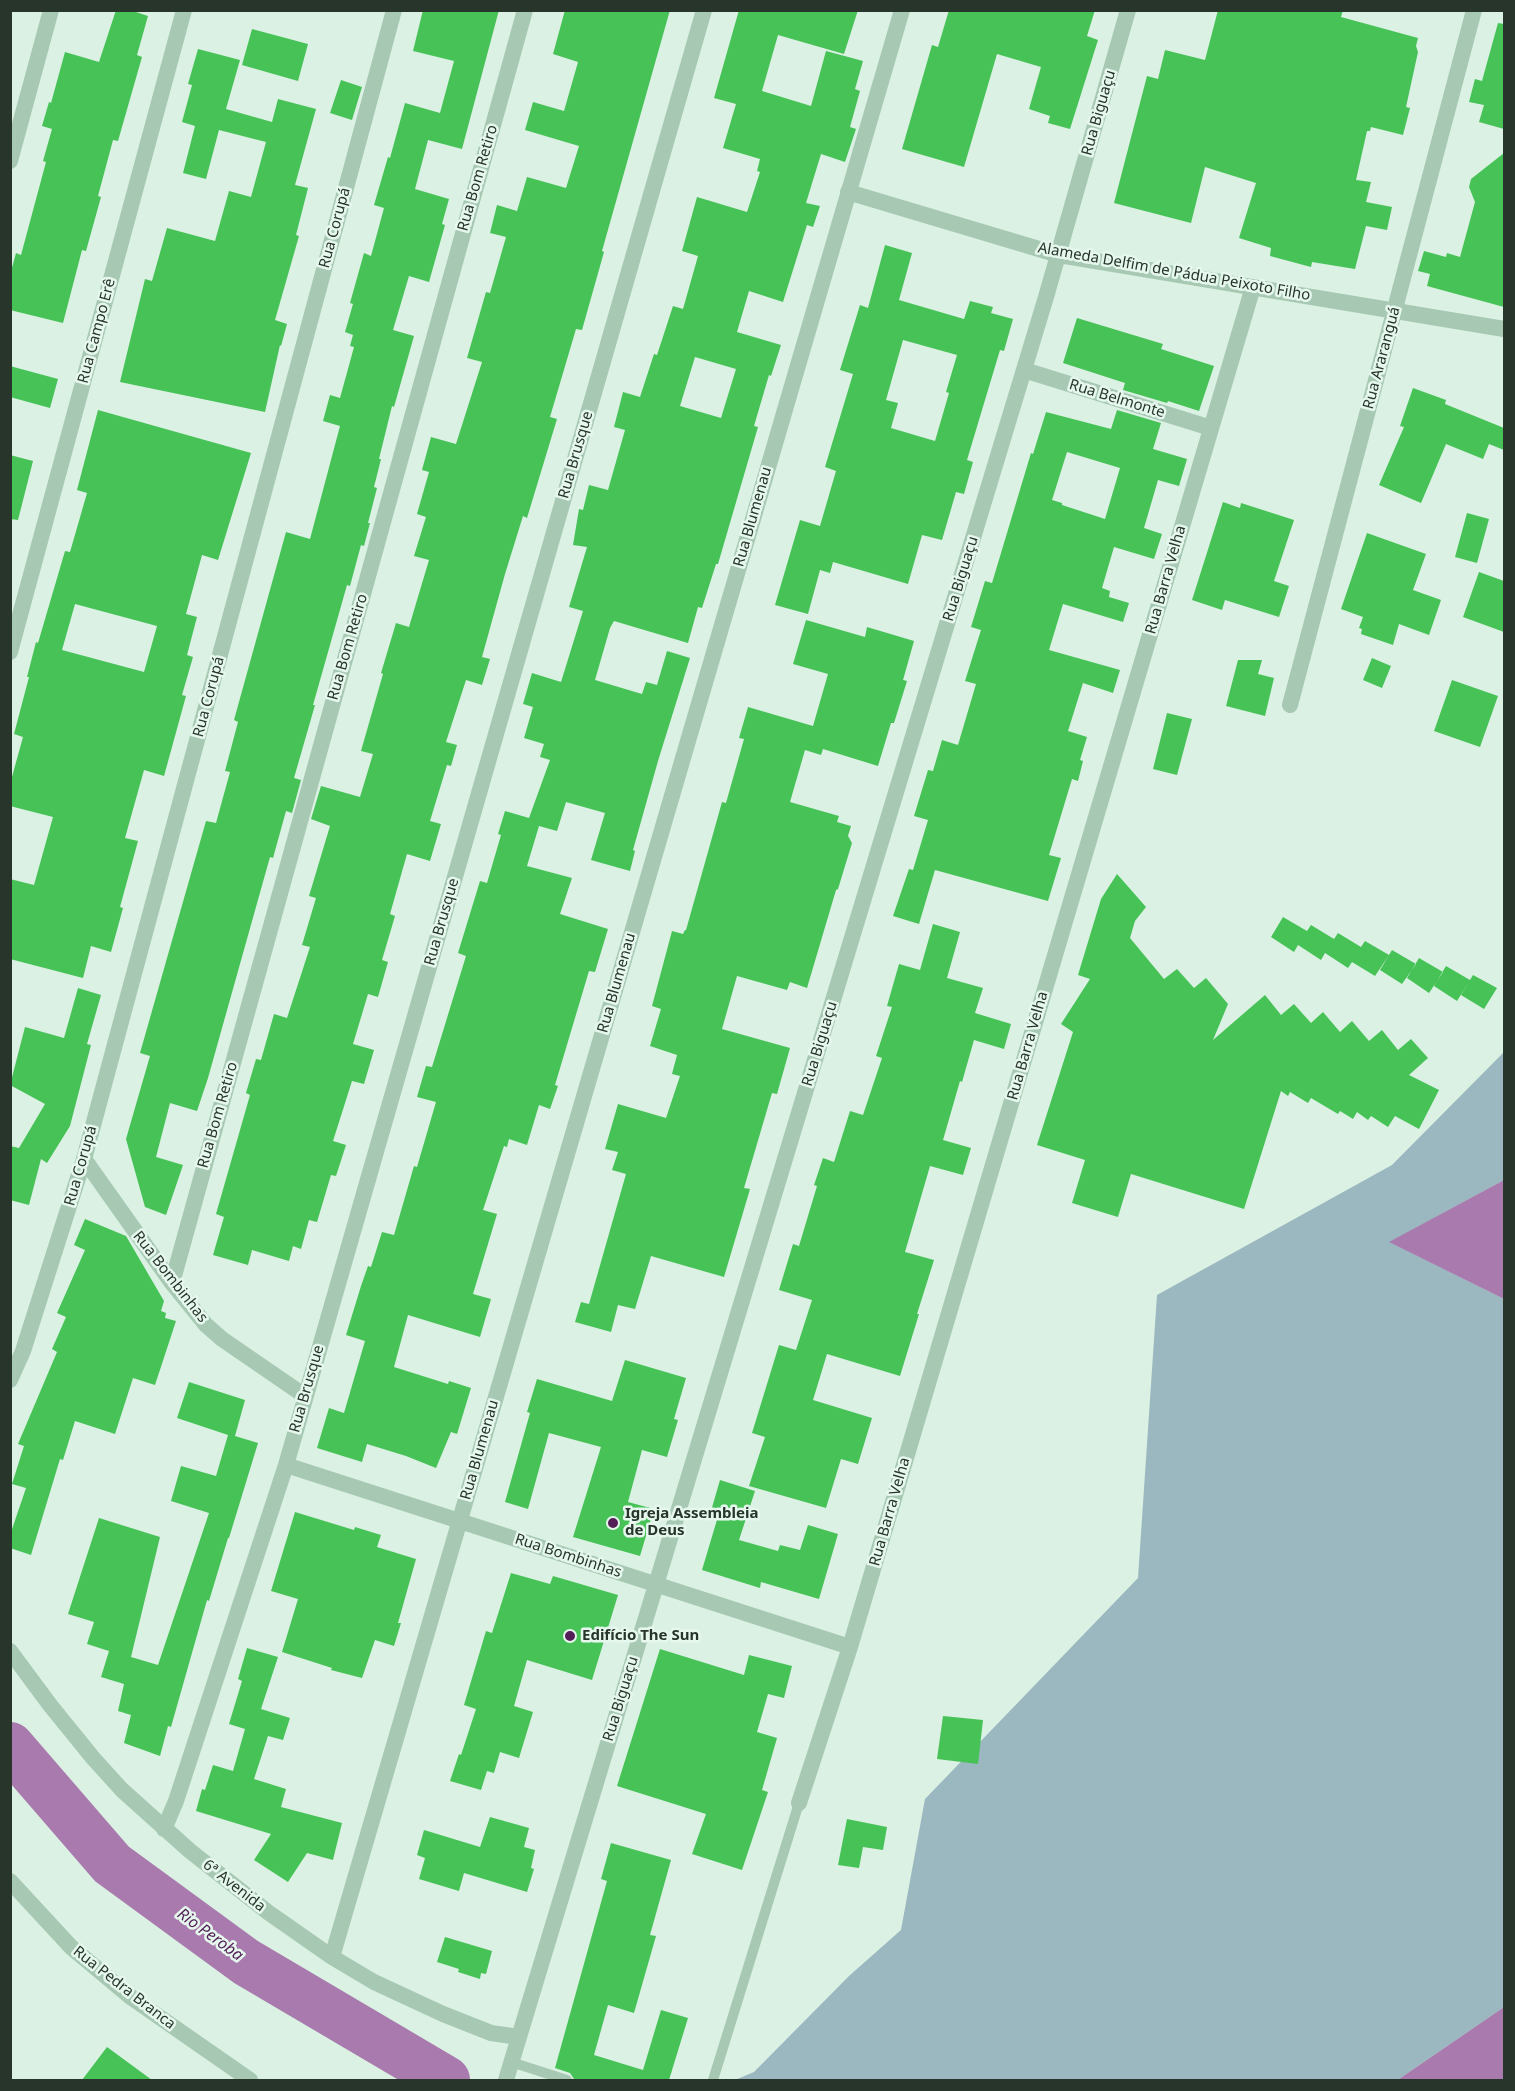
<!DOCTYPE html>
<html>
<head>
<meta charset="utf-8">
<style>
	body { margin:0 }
	#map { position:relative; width:1515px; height:2091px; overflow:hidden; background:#daf1e3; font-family:"Noto Sans",sans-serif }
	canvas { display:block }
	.frame { position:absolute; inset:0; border:12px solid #27352a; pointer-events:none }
</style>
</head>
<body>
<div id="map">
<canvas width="1515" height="2091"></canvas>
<div class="frame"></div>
</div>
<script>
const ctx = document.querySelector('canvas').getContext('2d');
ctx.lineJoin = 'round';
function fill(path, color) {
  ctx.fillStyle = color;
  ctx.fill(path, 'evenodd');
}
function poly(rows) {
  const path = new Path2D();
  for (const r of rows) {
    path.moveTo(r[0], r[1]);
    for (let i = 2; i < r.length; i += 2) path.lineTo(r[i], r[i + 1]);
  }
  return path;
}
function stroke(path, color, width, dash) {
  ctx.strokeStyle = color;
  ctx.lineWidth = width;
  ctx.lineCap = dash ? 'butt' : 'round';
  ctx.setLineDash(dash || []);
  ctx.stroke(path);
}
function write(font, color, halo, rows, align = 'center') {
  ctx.font = font + ' "Noto Sans",sans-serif';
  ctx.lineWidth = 5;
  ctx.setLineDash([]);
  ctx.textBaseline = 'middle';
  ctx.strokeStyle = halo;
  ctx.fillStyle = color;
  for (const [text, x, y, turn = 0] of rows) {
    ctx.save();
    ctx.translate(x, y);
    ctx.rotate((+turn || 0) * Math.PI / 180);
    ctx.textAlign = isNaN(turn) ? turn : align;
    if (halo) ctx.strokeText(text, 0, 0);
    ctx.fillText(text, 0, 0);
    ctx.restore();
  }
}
fill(poly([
	[1504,1052,1504,1180,1390,1242,1504,1299,1504,2007,1399,2079,735,2080,754,2072,849,1976,901,1930,925,1799,1138,1578,1157,1295,1392,1165]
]), '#9bb7bf');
fill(poly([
	[1504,1180,1504,1299,1389,1242],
	[1504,2007,1504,2080,1275,2080,1399,2079]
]), '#a97aad');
stroke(poly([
	[10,1746,112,1864,246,1962,446,2080]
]), '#a97aad', 48);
fill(poly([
	[116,10,130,10,148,16,137,55,142,57,118,141,113,140,98,196,101,197,86,251,82,250,63,323,10,310,10,275,16,253,21,255,46,162,43,161,52,129,42,126,49,102,51,103,65,52,99,62],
	[423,10,499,10,462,149,428,140,415,189,449,199,442,224,445,225,429,282,409,276,393,330,414,336,394,407,392,406,379,459,381,459,374,487,377,488,368,523,370,523,364,546,361,545,350,586,347,585,313,705,315,705,294,778,301,780,292,813,286,811,273,858,270,857,208,1078,197,1111,170,1103,156,1157,183,1165,166,1215,145,1207,126,1139,150,1056,140,1053,206,821,216,823,230,772,225,771,238,722,234,720,286,532,310,539,340,426,323,421,330,395,340,398,354,347,350,346,353,335,345,332,353,304,350,303,364,253,371,256,384,208,374,205,388,157,390,158,405,103,440,113,454,61,413,51],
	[565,10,670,10,602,251,604,252,582,330,576,329,550,417,557,419,527,518,523,516,505,574,482,657,490,659,482,685,466,680,446,742,457,745,451,766,447,765,430,821,441,824,430,861,407,854,390,914,395,916,382,960,388,962,378,997,368,994,353,1044,374,1050,364,1084,352,1081,333,1141,346,1145,336,1176,331,1175,317,1222,309,1220,301,1249,293,1246,289,1261,252,1250,248,1265,213,1255,224,1217,216,1214,250,1095,246,1093,256,1059,261,1060,274,1014,287,1018,310,947,302,945,316,898,309,896,330,826,311,819,321,786,360,797,373,754,361,751,383,674,381,673,396,623,409,627,429,560,414,556,426,517,417,514,429,472,422,470,431,437,456,444,482,362,467,358,486,292,490,293,506,237,490,233,497,205,517,211,527,177,566,188,579,146,525,130,533,102,564,111,578,62,553,54],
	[739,10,858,10,844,54,778,35,762,91,811,106,826,51,863,61,855,89,860,91,850,127,856,129,845,162,821,154,806,203,820,206,813,227,807,225,783,302,749,291,737,332,781,345,771,376,769,375,754,426,758,427,718,564,716,564,702,608,698,607,688,643,614,621,610,628,595,680,642,694,646,682,657,685,667,651,690,658,658,761,633,850,635,851,630,871,591,860,605,813,566,802,557,831,539,826,527,866,572,878,560,914,608,929,595,972,589,971,555,1085,558,1086,550,1109,539,1105,527,1145,509,1139,507,1147,504,1146,483,1210,497,1214,473,1294,491,1299,480,1337,408,1315,394,1367,448,1384,449,1381,471,1388,457,1434,451,1432,436,1468,406,1456,367,1444,362,1462,317,1448,329,1408,344,1413,365,1341,346,1335,361,1286,368,1266,371,1267,382,1232,394,1235,414,1166,417,1167,436,1102,417,1097,426,1066,432,1067,466,956,458,953,480,881,487,883,501,835,498,834,505,811,529,818,550,760,540,757,544,744,524,738,533,707,523,704,532,673,561,682,583,611,569,607,587,547,573,545,579,509,583,510,589,485,608,490,625,430,614,427,623,392,640,397,654,354,657,355,673,306,683,309,698,256,682,251,697,197,747,212,760,172,757,171,760,159,723,148,736,104,714,98],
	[695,357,736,369,721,418,680,406],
	[949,10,1095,10,1087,36,1098,40,1070,129,1048,123,1050,116,1029,109,1041,67,997,54,964,167,902,149,932,45,938,47],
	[1218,10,1343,10,1341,17,1418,38,1416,46,1418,52,1406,107,1410,108,1403,135,1371,127,1370,131,1367,131,1356,180,1371,182,1366,202,1392,207,1387,230,1366,226,1355,269,1312,262,1311,267,1270,256,1271,248,1239,238,1256,183,1205,167,1191,223,1114,203,1147,76,1158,79,1165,50,1205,60],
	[1498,23,1504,24,1504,129,1479,122,1484,105,1469,102,1475,79,1482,81],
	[252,29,308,44,298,81,242,65],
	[198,49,240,60,226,109,272,122,278,99,316,109,295,185,308,188,296,235,299,236,275,320,287,324,281,346,280,345,265,412,120,382,145,279,152,281,167,228,215,241,229,191,251,197,266,142,219,130,206,179,183,173,195,126,182,122,192,85,188,84],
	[341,80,362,87,352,120,330,113],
	[1504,153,1504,307,1427,286,1430,274,1418,271,1424,251,1446,257,1447,253,1460,257,1475,202,1469,187,1471,179],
	[885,245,912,253,899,300,964,319,970,301,993,307,991,313,1013,319,1004,351,1000,350,967,460,973,462,964,494,956,492,942,540,922,535,908,584,833,562,830,573,820,570,808,614,775,605,800,520,820,526,836,471,825,467,853,374,840,370,860,305,868,308],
	[903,340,957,355,946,392,949,393,935,441,891,428,898,403,886,400],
	[1077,318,1163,344,1161,349,1214,366,1199,411,1168,401,1167,403,1123,390,1125,383,1063,363],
	[10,366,58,379,50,408,10,397],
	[1413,388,1446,400,1445,404,1504,428,1504,450,1489,444,1483,459,1446,444,1421,503,1379,485,1404,427,1400,426],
	[98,410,251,453,218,560,202,555,186,614,197,617,187,655,193,657,182,695,186,696,164,776,144,770,125,838,138,841,120,907,123,908,111,952,91,946,83,978,10,959,10,879,34,885,53,817,10,806,10,784,23,737,14,734,29,677,27,677,36,642,38,643,65,551,70,552,87,493,77,490],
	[75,604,157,626,144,672,62,650],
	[1117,410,1161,423,1153,449,1187,459,1179,486,1158,480,1144,528,1162,534,1154,559,1114,547,1102,588,1110,591,1109,597,1129,603,1123,622,1063,604,1049,650,1120,670,1113,693,1083,683,1068,731,1087,737,1080,760,1083,761,1078,781,1072,779,1049,855,1061,858,1048,901,935,870,919,924,893,916,909,869,913,870,928,820,914,816,928,770,933,771,942,740,958,745,976,684,965,681,981,630,971,627,985,581,992,583,1031,453,1033,454,1046,412,1111,429],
	[1067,452,1120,468,1105,519,1062,505,1062,503,1052,500],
	[10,455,33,461,18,520,10,519],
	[1223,502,1240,508,1241,503,1294,520,1274,581,1289,586,1279,617,1225,600,1222,610,1192,600],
	[1467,513,1489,519,1477,563,1455,557],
	[1367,533,1426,554,1413,590,1441,600,1429,635,1399,624,1393,645,1361,634,1362,629,1359,628,1363,617,1341,609],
	[1479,572,1504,581,1504,632,1463,617],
	[806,620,865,637,867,627,914,641,903,680,907,681,894,723,891,723,878,766,823,749,821,755,805,750,790,802,839,816,837,822,851,826,848,836,852,843,838,889,836,890,807,988,790,982,787,990,737,976,722,1029,790,1048,777,1094,772,1093,744,1188,750,1189,724,1277,651,1256,635,1309,618,1305,611,1332,575,1322,581,1302,589,1304,626,1174,612,1170,618,1152,605,1149,618,1104,666,1118,680,1076,672,1074,677,1055,650,1046,661,1009,652,1006,672,931,683,934,685,930,686,930,722,802,726,803,744,739,739,738,748,707,813,726,828,674,793,664],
	[1372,658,1391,666,1382,688,1363,680],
	[1238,660,1262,660,1258,674,1274,678,1265,716,1226,706],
	[1452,680,1498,696,1480,747,1434,731],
	[1167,713,1192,719,1177,775,1153,769],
	[1117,874,1146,907,1135,921,1130,938,1164,979,1177,969,1194,988,1206,978,1228,1004,1213,1040,1265,995,1281,1015,1294,1004,1311,1023,1323,1012,1340,1032,1352,1021,1369,1041,1382,1030,1398,1050,1411,1039,1428,1058,1409,1075,1439,1090,1419,1129,1395,1116,1388,1127,1371,1116,1368,1120,1357,1112,1353,1119,1340,1111,1338,1114,1311,1098,1308,1103,1290,1092,1288,1096,1281,1091,1244,1209,1131,1174,1118,1217,1072,1203,1085,1160,1037,1145,1073,1032,1061,1024,1090,979,1078,975,1101,899],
	[1283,917,1307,931,1311,925,1334,939,1338,933,1361,947,1365,941,1389,955,1375,976,1352,962,1354,959,1348,968,1325,953,1321,960,1298,945,1294,952,1271,937],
	[933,924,960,932,947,978,983,988,975,1013,1011,1024,1004,1049,974,1040,962,1082,960,1081,943,1140,971,1148,963,1175,930,1166,905,1252,934,1260,917,1314,919,1314,900,1376,827,1354,813,1400,872,1418,858,1464,841,1459,826,1508,749,1486,765,1437,752,1433,779,1345,796,1350,812,1300,779,1290,793,1244,799,1246,817,1186,814,1185,823,1158,834,1162,850,1111,863,1115,882,1058,876,1056,892,1007,887,1006,899,964,920,970],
	[1392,950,1416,964,1402,984,1380,970],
	[1419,958,1443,972,1429,993,1407,978],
	[1446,966,1470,980,1457,1001,1434,986],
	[1473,975,1497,988,1484,1009,1461,995],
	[78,988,101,995,87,1044,91,1045,70,1126,47,1163,41,1159,29,1205,10,1200,10,1146,19,1148,45,1104,10,1085,25,1027,64,1038],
	[85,1219,126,1236,164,1301,161,1311,166,1313,165,1318,176,1321,155,1385,133,1378,115,1434,75,1421,63,1460,60,1459,31,1555,10,1548,10,1535,26,1488,12,1484,24,1446,18,1444,57,1352,52,1349,66,1317,57,1313,85,1250,74,1245],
	[625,1360,686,1378,674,1419,678,1420,667,1457,642,1450,628,1502,654,1509,640,1556,573,1537,601,1447,549,1433,528,1509,505,1502,530,1413,527,1412,537,1379,612,1401],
	[189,1382,245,1400,235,1436,258,1443,229,1538,228,1538,209,1601,207,1600,171,1727,168,1726,160,1756,124,1743,131,1715,118,1711,124,1684,101,1677,109,1651,87,1644,94,1622,68,1614,99,1518,160,1537,131,1657,158,1665,209,1513,171,1501,181,1466,216,1476,228,1435,177,1418],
	[720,1480,755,1491,739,1540,778,1551,780,1545,800,1550,808,1525,838,1534,819,1599,761,1582,760,1588,702,1570,719,1513,711,1511],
	[295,1512,354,1530,355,1527,381,1535,377,1547,416,1559,398,1623,401,1623,394,1646,375,1640,362,1678,331,1670,332,1668,282,1652,298,1599,271,1591],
	[511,1573,550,1584,553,1576,618,1595,592,1680,527,1660,514,1706,533,1712,519,1758,500,1752,494,1773,487,1771,481,1790,450,1781,459,1754,461,1755,476,1709,464,1705,486,1631,492,1633],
	[247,1648,278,1657,261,1709,290,1718,283,1740,268,1736,254,1779,286,1789,281,1807,342,1823,333,1860,307,1853,288,1882,254,1860,271,1834,196,1811,202,1789,205,1790,213,1765,233,1771,245,1729,229,1724,242,1681,238,1679],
	[660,1649,744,1675,749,1655,792,1666,784,1698,768,1694,757,1732,777,1738,762,1790,768,1792,742,1870,692,1854,706,1814,617,1786],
	[943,1716,983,1720,978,1764,937,1759],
	[490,1817,529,1828,524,1847,535,1850,531,1868,534,1869,527,1892,464,1873,459,1891,419,1879,425,1858,417,1855,424,1830,480,1847],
	[847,1819,887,1827,883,1850,863,1847,859,1868,838,1865],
	[611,1843,671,1860,650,1935,656,1936,634,2013,608,2005,594,2055,643,2070,661,2010,688,2018,669,2080,579,2080,574,2079,570,2073,555,2068,607,1881,601,1879],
	[445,1937,492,1951,486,1974,481,1973,480,1979,458,1972,459,1969,437,1962],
	[107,2047,152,2080,82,2080]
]), '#47c257');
stroke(poly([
	[511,2062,567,2080],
	[713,2080,799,1803]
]), '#a7c8b2', 10);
stroke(poly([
	[10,161,51,10],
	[848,192,1059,255],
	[1024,370,1211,428],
	[1290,705,1474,10],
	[84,1159,172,1283,206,1325,222,1339,305,1396],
	[172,1283,525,10],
	[286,1465,850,1647],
	[799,1803,850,1647,1253,287],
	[164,1829,176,1801,286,1465,704,10],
	[10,1881,71,1947,132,1998,250,2080]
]), '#a7c8b2', 16);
stroke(poly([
	[1059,255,1504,329],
	[10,652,184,10],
	[10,1380,23,1351,84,1159,394,10],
	[10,1651,50,1705,93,1758,122,1790,190,1851,269,1913,332,1957,374,1982,443,2014,491,2033,519,2037],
	[332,1957,902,10],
	[506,2080,1046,297,1128,10]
]), '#a7c8b2', 16);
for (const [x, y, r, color] of [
	[613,1523,6,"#521e55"],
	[570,1636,6,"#521e55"]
]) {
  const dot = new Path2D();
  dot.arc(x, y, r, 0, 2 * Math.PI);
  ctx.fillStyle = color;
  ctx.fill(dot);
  stroke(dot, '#e6f8ee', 2);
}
write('15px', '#27352a', '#e6f8ee', [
	["Rua Biguaçu",1099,113,-74],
	["Rua Bom Retiro",478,178,-74],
	["Rua Corupá",335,228,-75],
	["Alameda Delfim de Pádua Peixoto Filho",1174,272,10],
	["Rua Campo Erê",97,331,-75],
	["Rua Araranguá",1382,358,-75],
	["Rua Belmonte",1117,399,17],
	["Rua Brusque",576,455,-74],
	["Rua Blumenau",753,517,-74],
	["Rua Biguaçu",961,579,-73],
	["Rua Barra Velha",1166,580,-74],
	["Rua Bom Retiro",348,647,-74],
	["Rua Corupá",209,697,-75],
	["Rua Brusque",442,922,-74],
	["Rua Blumenau",617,983,-74],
	["Rua Biguaçu",820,1044,-73],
	["Rua Barra Velha",1028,1046,-74],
	["Rua Bom Retiro",218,1115,-74],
	["Rua Corupá",81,1166,-74],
	["Rua Bombinhas",170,1277,52],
	["Rua Brusque",307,1389,-74],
	["Rua Blumenau",480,1450,-74],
	["Rua Barra Velha",890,1512,-74],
	["Rua Bombinhas",568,1556,18],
	["Rua Biguaçu",621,1699,-73],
	["6ª Avenida",234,1886,38],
	["Rua Pedra Branca",124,1988,38]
]);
write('bold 15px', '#27352a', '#e6f8ee', [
	["Igreja Assembleia",625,1514],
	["de Deus",625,1531],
	["Edifício The Sun",582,1636]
], 'left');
write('italic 16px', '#521e55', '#e6f8ee', [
	["Rio Peroba",210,1935,36]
]);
</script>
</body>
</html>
